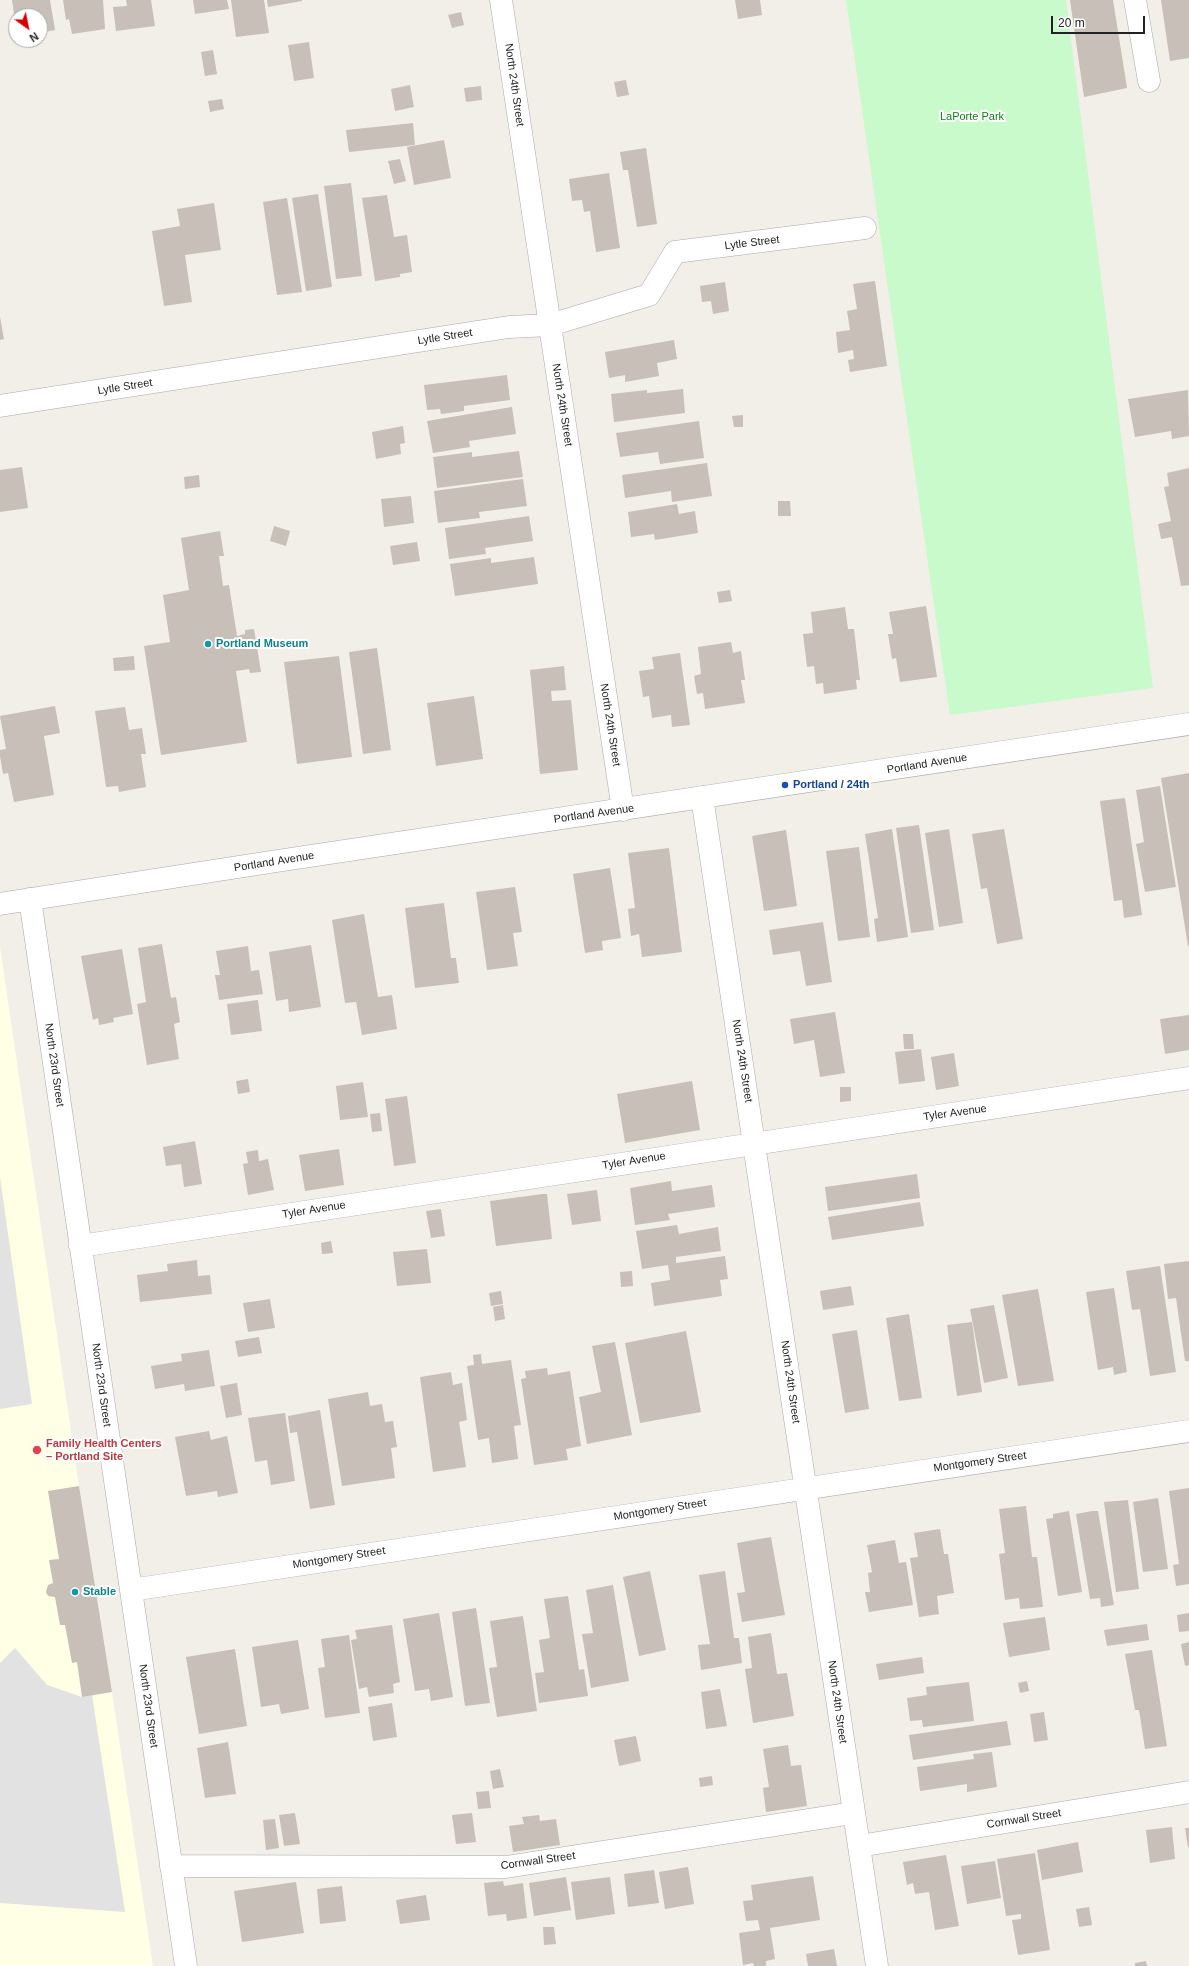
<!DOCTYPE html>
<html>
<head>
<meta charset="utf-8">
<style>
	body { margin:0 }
	#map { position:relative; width:1189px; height:1966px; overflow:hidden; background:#f2efe9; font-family:Arial,sans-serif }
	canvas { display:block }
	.north { position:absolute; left:8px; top:8px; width:40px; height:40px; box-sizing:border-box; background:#fff; border:1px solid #a7a7a7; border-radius:50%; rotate:147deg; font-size:11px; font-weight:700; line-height:16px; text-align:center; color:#222 }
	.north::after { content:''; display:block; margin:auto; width:14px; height:18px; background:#d40000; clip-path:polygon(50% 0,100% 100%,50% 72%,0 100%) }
	.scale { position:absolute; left:1051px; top:16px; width:94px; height:18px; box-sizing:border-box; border:2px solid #222; border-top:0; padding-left:5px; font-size:12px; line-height:14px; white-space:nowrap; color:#222; -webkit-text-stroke:3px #fff; paint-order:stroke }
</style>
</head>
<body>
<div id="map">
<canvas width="1189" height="1966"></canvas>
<div class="north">N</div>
<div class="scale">20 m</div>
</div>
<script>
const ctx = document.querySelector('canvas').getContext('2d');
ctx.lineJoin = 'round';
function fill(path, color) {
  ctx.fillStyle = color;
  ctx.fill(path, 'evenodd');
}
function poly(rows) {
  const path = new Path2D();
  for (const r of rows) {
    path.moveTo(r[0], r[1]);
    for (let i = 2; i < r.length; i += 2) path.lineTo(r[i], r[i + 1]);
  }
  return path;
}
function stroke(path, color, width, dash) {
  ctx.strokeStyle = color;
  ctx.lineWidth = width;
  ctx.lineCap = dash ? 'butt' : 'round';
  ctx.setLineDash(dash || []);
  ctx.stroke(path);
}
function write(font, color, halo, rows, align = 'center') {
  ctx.font = font + ' Arial,sans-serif';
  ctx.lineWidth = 4;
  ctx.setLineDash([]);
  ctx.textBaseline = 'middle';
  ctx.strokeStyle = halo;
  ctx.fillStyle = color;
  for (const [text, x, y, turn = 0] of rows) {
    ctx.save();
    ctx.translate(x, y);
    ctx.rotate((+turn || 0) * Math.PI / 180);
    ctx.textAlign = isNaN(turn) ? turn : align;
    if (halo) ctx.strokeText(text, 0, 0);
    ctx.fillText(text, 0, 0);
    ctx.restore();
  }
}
fill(poly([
	[0,947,79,1486,112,1692,153,1966,0,1966]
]), '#ffffe5');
fill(poly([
	[846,0,1066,0,1153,688,950,715]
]), '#c8facc');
fill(poly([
	[0,1177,32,1404,0,1409],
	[15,1648,47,1685,82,1697,92,1695,125,1912,0,1903,0,1663]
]), '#e2e2e2');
fill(poly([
	[12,0,50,0,55,30,40,33,40,16,16,16,15,21],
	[63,0,103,0,105,29,72,34,69,19,66,20],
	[126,0,151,0,155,26,116,31,113,7,127,6],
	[193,0,227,0,229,9,195,14],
	[231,0,264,0,269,33,236,37],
	[267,0,302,0,302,1,268,7],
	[735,0,760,0,762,15,738,19],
	[1070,0,1113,0,1127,88,1084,97],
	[1161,0,1189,0,1189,58,1170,61],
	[461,12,464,25,452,28,448,15],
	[309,42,314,78,294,81,288,45],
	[213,50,217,74,205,76,201,52],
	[626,80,629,95,617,97,614,82],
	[410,85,414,107,395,111,391,89],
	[481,86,482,100,466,102,464,88],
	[222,99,224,109,210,112,208,101],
	[413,123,415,145,349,152,346,130],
	[444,140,451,178,414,185,407,147],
	[646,148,657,224,637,227,628,170,623,170,620,152],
	[400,159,406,181,394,184,388,161],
	[609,173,620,248,596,252,590,211,584,212,582,200,572,201,569,179],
	[351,183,362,276,336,279,324,186],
	[318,194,332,287,306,291,292,198],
	[387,195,394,237,407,235,412,272,400,274,400,277,375,281,362,198],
	[287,198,302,292,277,295,263,202],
	[214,203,221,250,185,255,192,302,164,306,152,231,180,226,177,209],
	[875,281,887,366,850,372,848,360,854,359,853,350,838,353,836,332,850,330,847,311,857,309,853,284],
	[725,282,729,311,713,314,711,301,702,302,700,286],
	[0,317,4,339,0,340],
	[674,340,677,359,657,363,659,376,625,382,625,375,609,378,605,352],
	[507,375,510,400,464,406,464,411,441,414,440,409,427,410,424,385],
	[683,389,685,413,614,422,611,394,647,390,647,393],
	[1188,390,1189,436,1172,439,1171,431,1135,437,1128,399],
	[512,407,516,434,469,441,470,447,433,453,427,421],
	[743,415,743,427,734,427,732,416],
	[699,421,704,458,660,464,658,452,620,457,616,433],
	[403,426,405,443,400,444,401,454,376,459,372,432],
	[519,451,523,477,437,488,433,457,472,452,472,457],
	[707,463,712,496,672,502,671,491,625,498,622,475],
	[22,467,28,508,0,512,0,470],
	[1189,468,1189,585,1181,586,1172,537,1161,539,1158,524,1171,521,1164,487,1169,486,1167,473],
	[199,475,200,487,185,489,184,477],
	[523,479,527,506,479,512,480,518,438,523,434,491],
	[411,496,414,523,384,527,381,499],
	[778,501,790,501,791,516,778,516],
	[677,504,679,514,695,511,698,533,655,540,654,534,631,537,628,512],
	[529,516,533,541,485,548,486,554,449,559,445,528],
	[274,526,290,531,286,546,270,541],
	[220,531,224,556,219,556,223,586,229,585,237,636,245,634,245,630,254,629,261,672,250,673,249,669,236,671,247,742,161,755,144,646,170,642,163,595,189,590,181,538],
	[417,542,420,561,393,565,390,546],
	[534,557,538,584,455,596,450,564,491,558,491,563],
	[730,590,732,601,719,603,717,592],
	[926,606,937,677,900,682,896,658,892,659,888,634,893,634,889,612],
	[845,607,848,629,854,629,860,680,856,680,857,689,824,694,823,683,816,684,814,666,807,667,803,634,813,633,811,612],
	[731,642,733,653,741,651,745,680,741,680,745,703,705,709,703,693,697,694,694,676,701,674,698,647],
	[377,648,391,750,363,754,349,652],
	[680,653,690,725,672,727,671,715,652,718,649,696,643,697,639,671,654,669,652,657],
	[134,656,135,670,114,671,113,658],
	[339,656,352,757,297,764,284,662],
	[564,666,566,690,551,691,552,701,571,700,578,770,540,774,530,670],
	[474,696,483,759,436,766,427,703],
	[55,706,60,733,44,736,54,795,14,802,8,773,3,774,0,756,0,750,6,749,0,716],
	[125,707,129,730,142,728,146,754,141,754,146,787,119,792,118,786,106,787,95,711],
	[1189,773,1189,946,1188,946,1161,778],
	[1160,786,1176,887,1145,892,1136,844,1144,842,1136,790],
	[1125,798,1142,915,1124,918,1122,900,1114,901,1100,801],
	[919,825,934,930,911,933,896,828],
	[892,829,908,937,877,942,874,919,878,918,865,834],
	[949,829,963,923,939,927,925,833],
	[1004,829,1023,939,997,944,987,888,981,889,972,834],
	[786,830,797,906,764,911,752,836],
	[859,847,870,937,838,941,826,851],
	[669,848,682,952,642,957,639,934,631,936,628,909,635,908,628,853],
	[610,868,621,938,602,941,603,950,585,953,573,874],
	[515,887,522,932,513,933,518,966,487,970,476,892],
	[444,903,451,958,456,958,459,983,415,988,405,908],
	[364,914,378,997,392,995,397,1029,362,1035,356,1002,345,1003,332,920],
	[823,922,832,982,806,986,800,951,773,955,769,930],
	[162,944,171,998,176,997,180,1022,174,1024,179,1059,147,1065,137,1004,146,1002,138,948],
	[311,945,321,1007,289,1012,288,999,276,1001,269,952],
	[248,946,251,971,259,970,263,994,219,1000,215,975,220,975,216,951],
	[122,949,133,1014,113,1018,114,1022,99,1025,98,1018,93,1020,81,956],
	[258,1000,262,1031,231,1035,227,1004],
	[835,1012,845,1073,820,1077,814,1040,794,1044,790,1019],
	[1189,1015,1189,1050,1165,1054,1160,1019],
	[903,1034,913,1034,914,1049,904,1049],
	[921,1049,925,1081,899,1084,895,1052],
	[954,1053,959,1086,936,1090,931,1057],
	[248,1079,250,1092,238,1094,236,1081],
	[692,1081,700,1130,625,1143,617,1094],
	[363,1082,368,1117,340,1120,336,1086],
	[840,1087,851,1087,851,1101,840,1102],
	[407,1096,416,1163,394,1166,385,1099],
	[380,1113,382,1131,372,1132,370,1114],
	[195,1141,202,1184,184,1187,181,1164,166,1166,163,1147],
	[339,1149,344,1185,305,1191,299,1155],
	[258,1150,259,1161,268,1159,274,1190,248,1195,243,1164,248,1163,246,1152],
	[917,1174,920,1198,828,1211,825,1187],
	[671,1181,672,1191,712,1185,715,1207,668,1214,670,1220,635,1225,630,1188],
	[597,1190,601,1221,572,1225,567,1194],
	[543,1194,547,1194,552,1239,496,1246,490,1201],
	[920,1202,924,1226,832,1240,828,1217],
	[441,1209,445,1236,431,1238,426,1211],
	[677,1225,679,1234,718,1227,721,1251,676,1257,676,1263,725,1256,728,1279,720,1280,722,1296,654,1306,651,1283,670,1280,668,1265,642,1269,636,1231],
	[331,1241,333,1253,322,1254,321,1243],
	[427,1249,431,1283,397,1286,393,1252],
	[197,1260,198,1276,210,1275,212,1294,140,1302,137,1275,168,1271,167,1264],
	[1189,1261,1189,1361,1185,1361,1176,1298,1168,1299,1164,1264],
	[1160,1266,1176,1372,1150,1376,1140,1309,1132,1310,1126,1271],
	[632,1271,633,1286,621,1287,620,1272],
	[851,1286,854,1305,823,1310,820,1291],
	[1114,1288,1127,1372,1114,1375,1113,1367,1098,1370,1086,1292],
	[1038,1289,1054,1381,1018,1386,1002,1295],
	[501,1291,503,1304,491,1306,489,1293],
	[270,1299,275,1328,248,1332,243,1303],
	[503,1305,505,1319,495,1321,493,1307],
	[994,1305,1008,1378,984,1383,970,1309],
	[909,1314,922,1398,899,1401,886,1318],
	[972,1322,982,1392,957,1396,947,1325],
	[857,1330,869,1409,845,1413,832,1334],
	[686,1331,701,1412,640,1423,625,1343],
	[259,1337,262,1353,238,1357,235,1341],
	[615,1342,632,1435,587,1444,579,1397,601,1392,592,1346],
	[209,1350,215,1386,185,1391,184,1384,155,1389,151,1366,182,1361,181,1354],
	[481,1354,482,1364,511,1360,521,1425,514,1426,518,1459,492,1463,489,1438,478,1440,467,1366,474,1365,473,1355],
	[547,1368,548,1375,570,1371,581,1446,566,1449,568,1460,534,1465,521,1379,526,1378,525,1371],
	[451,1372,453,1385,462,1383,467,1420,459,1422,466,1467,433,1472,420,1377],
	[237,1383,242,1415,226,1418,220,1386],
	[368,1392,370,1406,382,1404,385,1422,393,1421,397,1447,391,1448,395,1478,342,1486,328,1399],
	[320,1410,335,1505,310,1509,297,1432,290,1433,288,1416],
	[285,1413,295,1481,271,1485,267,1460,255,1462,248,1418],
	[209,1431,211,1440,227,1436,238,1493,218,1497,217,1491,186,1496,175,1437],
	[79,1486,112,1692,82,1697,77,1662,72,1663,65,1625,60,1625,55,1597,48,1596,46,1592,48,1585,53,1583,49,1560,59,1559,48,1491],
	[1189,1488,1189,1584,1176,1586,1173,1565,1179,1564,1169,1491],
	[1158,1498,1168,1569,1143,1572,1133,1502],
	[1128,1500,1139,1589,1116,1592,1104,1502],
	[1026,1506,1032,1557,1037,1557,1043,1607,1020,1609,1019,1598,1005,1600,999,1554,1005,1553,999,1509],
	[1069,1511,1082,1592,1058,1596,1046,1519,1053,1518,1053,1514],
	[1092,1511,1098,1511,1114,1605,1101,1607,1100,1598,1090,1599,1076,1514],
	[940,1529,944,1554,948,1554,954,1593,937,1596,939,1614,919,1617,910,1558,918,1557,914,1533],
	[771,1537,785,1615,742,1622,737,1593,745,1592,737,1543],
	[895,1540,899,1563,906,1562,913,1605,869,1612,865,1592,870,1592,868,1573,872,1572,867,1545],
	[650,1571,666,1650,639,1656,623,1577],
	[725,1571,734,1638,739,1638,742,1663,701,1670,698,1645,710,1644,699,1575],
	[613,1585,629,1681,591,1688,582,1634,593,1633,586,1590],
	[568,1596,579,1670,584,1669,588,1696,539,1703,535,1673,544,1672,539,1640,550,1638,544,1599],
	[476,1608,490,1703,465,1706,452,1612],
	[439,1613,453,1697,431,1701,429,1689,415,1691,403,1619],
	[1189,1613,1189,1631,1179,1632,1177,1615],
	[523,1616,537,1711,497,1717,489,1668,497,1667,490,1621],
	[1045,1617,1050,1650,1009,1657,1003,1623],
	[1147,1624,1149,1640,1107,1646,1104,1630],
	[392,1625,400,1682,393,1684,394,1693,369,1697,367,1687,359,1689,351,1640,357,1639,355,1630],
	[771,1633,777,1674,787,1673,794,1716,753,1723,745,1669,752,1668,748,1637],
	[349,1635,360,1713,325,1718,318,1668,325,1667,321,1639],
	[298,1640,309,1709,281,1714,279,1704,261,1707,252,1647],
	[1189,1642,1189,1665,1185,1666,1181,1644],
	[235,1649,247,1726,199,1734,186,1657],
	[1152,1650,1167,1746,1145,1749,1139,1710,1135,1710,1125,1654],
	[922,1657,924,1673,879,1680,876,1664],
	[1027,1681,1029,1691,1020,1693,1018,1683],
	[969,1682,974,1721,923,1727,922,1720,910,1721,907,1698,927,1695,926,1687],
	[720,1689,727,1726,706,1729,701,1692],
	[392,1703,397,1737,373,1741,368,1707],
	[1044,1712,1048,1740,1034,1742,1030,1714],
	[1007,1721,1011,1745,913,1760,909,1735],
	[636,1736,641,1761,619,1766,614,1740],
	[228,1742,236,1794,205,1798,197,1748],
	[788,1745,791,1766,801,1765,807,1806,766,1812,763,1788,769,1787,763,1749],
	[992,1752,997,1787,967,1792,967,1784,920,1791,917,1767,974,1759,973,1754],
	[500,1769,504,1787,493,1789,490,1771],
	[712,1776,713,1785,700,1787,699,1778],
	[489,1791,491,1808,478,1809,476,1792],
	[295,1813,300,1844,284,1846,279,1815],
	[472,1813,476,1842,456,1844,452,1815],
	[539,1815,540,1821,556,1819,560,1845,513,1852,509,1826,524,1824,522,1817],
	[275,1819,279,1848,266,1850,263,1820],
	[1172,1827,1175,1859,1150,1863,1146,1830],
	[1185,1828,1189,1828,1189,1847,1188,1847],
	[1078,1842,1083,1872,1042,1880,1037,1850],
	[1035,1853,1050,1950,1018,1955,1012,1920,1021,1919,1021,1914,1006,1916,997,1859],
	[946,1855,959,1926,935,1930,929,1892,915,1894,913,1883,907,1885,903,1862],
	[995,1861,1001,1898,967,1904,961,1866],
	[688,1867,694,1904,665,1909,659,1872],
	[654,1870,659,1903,628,1907,624,1874],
	[813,1876,820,1920,770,1928,775,1959,766,1961,766,1966,754,1966,753,1963,743,1965,739,1933,760,1930,758,1920,746,1921,743,1901,753,1900,751,1885],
	[566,1877,571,1910,534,1916,529,1883],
	[610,1877,615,1914,576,1920,571,1882],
	[503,1881,504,1886,523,1883,527,1918,507,1921,506,1914,488,1916,484,1883],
	[296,1882,304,1933,242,1942,234,1891],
	[342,1886,346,1921,320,1924,317,1889],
	[426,1895,430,1920,400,1924,396,1900],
	[1089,1907,1092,1925,1079,1927,1076,1909],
	[543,1927,554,1927,556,1944,544,1945],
	[834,1949,837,1966,808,1966,806,1954],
	[1146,1961,1147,1966,1135,1966,1135,1963]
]), '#c7bfb8');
const minor = poly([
	[501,0,623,810],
	[1135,0,1149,81],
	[0,406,509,327,550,325,649,295,675,252,865,228],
	[702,797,877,1966],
	[30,899,186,1966],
	[0,904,277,861,1189,724],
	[80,1246,1189,1078],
	[131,1590,1189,1431],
	[859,1846,1189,1792],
	[171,1866,506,1867,853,1813]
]);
stroke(minor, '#a9a9a9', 23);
stroke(minor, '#fff', 22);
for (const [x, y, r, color] of [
	[208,644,4,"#0f9aa8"],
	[785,785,4,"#1a4fb4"],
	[37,1450,5,"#e0444e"],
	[75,1592,4,"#0f9aa8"]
]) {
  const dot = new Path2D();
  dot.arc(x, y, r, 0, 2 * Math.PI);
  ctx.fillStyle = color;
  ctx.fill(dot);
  stroke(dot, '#fff', 1.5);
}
write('11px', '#222', '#fff', [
	["North 24th Street",514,85,82],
	["Lytle Street",752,243,-7],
	["Lytle Street",445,337,-9],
	["Lytle Street",125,387,-9],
	["North 24th Street",562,405,81],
	["North 24th Street",610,725,81],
	["Portland Avenue",927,764,-9],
	["Portland Avenue",594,814,-8],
	["Portland Avenue",274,862,-9],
	["North 24th Street",742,1061,81],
	["North 23rd Street",54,1065,82],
	["Tyler Avenue",955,1113,-8],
	["Tyler Avenue",634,1161,-9],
	["Tyler Avenue",314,1210,-9],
	["North 24th Street",790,1382,82],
	["North 23rd Street",101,1385,82],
	["Montgomery Street",980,1462,-8],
	["Montgomery Street",660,1510,-9],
	["Montgomery Street",339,1558,-9],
	["North 24th Street",837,1702,82],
	["North 23rd Street",148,1706,82],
	["Cornwall Street",1024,1819,-9],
	["Cornwall Street",538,1861,-8]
]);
write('11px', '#0c8416', '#fff', [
	["LaPorte Park",972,117]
]);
write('bold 11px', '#0d838f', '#fff', [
	["Portland Museum",216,644],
	["Stable",83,1592]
], 'left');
write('bold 11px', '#164399', '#fff', [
	["Portland / 24th",793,785]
], 'left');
write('bold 11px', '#be3a42', '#fff', [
	["Family Health Centers",46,1444],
	["– Portland Site",46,1457]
], 'left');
</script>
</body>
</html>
